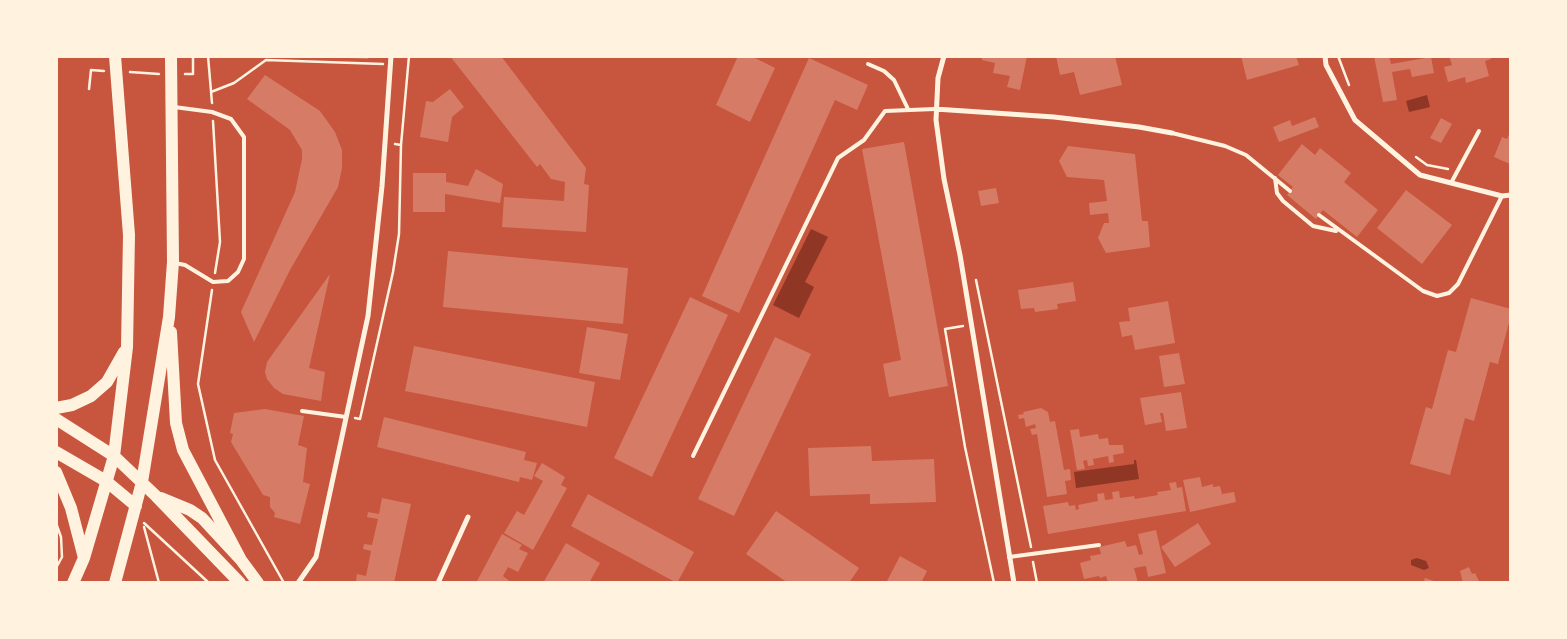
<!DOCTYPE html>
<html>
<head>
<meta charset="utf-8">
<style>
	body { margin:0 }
	#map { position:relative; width:1567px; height:639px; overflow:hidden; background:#c8553d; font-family:Signika,sans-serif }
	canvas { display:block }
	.frame { position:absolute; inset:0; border:58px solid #fff3e0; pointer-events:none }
</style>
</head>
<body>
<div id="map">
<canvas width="1567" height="639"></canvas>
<div class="frame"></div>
</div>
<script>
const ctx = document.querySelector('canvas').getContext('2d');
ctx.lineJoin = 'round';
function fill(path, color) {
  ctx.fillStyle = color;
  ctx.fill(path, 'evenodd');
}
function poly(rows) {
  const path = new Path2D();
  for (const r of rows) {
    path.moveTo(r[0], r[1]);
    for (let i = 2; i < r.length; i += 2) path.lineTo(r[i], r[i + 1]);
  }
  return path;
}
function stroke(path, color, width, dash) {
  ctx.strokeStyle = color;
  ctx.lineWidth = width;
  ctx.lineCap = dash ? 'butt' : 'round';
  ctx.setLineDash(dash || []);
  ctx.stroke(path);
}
fill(poly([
	[1427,95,1430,107,1409,112,1406,101],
	[811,229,828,237,805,282,814,287,799,318,773,305],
	[1134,460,1136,460,1139,479,1076,488,1074,472,1134,464],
	[1417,558,1426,561,1429,568,1424,570,1411,565,1411,560]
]), '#8f3625');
fill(poly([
	[347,56,368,56,368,59,347,58],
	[450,56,501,56,586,168,584,184,589,185,586,232,502,227,504,197,564,201,565,182,551,179,540,164,537,167],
	[738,56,751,56,775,68,750,122,716,105],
	[982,56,1027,56,1020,90,1007,87,1010,76,993,73,995,63,982,60],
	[1056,56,1115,56,1122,85,1080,95,1074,72,1060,75],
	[1241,56,1296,56,1299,65,1247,80],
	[1374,56,1389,56,1391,64,1431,57,1434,73,1412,77,1410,69,1392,72,1397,100,1383,102],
	[1449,56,1490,56,1491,59,1485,61,1489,76,1466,83,1465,77,1448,82,1444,67,1452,65],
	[809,58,868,85,857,110,835,100,739,313,702,296],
	[265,75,320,111,335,132,342,150,342,168,338,187,290,270,254,342,241,312,295,192,302,159,302,150,290,130,247,99],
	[450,89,464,107,452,117,448,142,420,137,426,101,433,102],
	[1315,117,1319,127,1279,142,1273,127,1290,120,1292,126],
	[1441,118,1452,124,1441,143,1430,138],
	[1511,130,1511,162,1510,164,1494,157,1502,137,1507,139],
	[904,142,948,386,889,397,883,364,901,360,862,149],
	[1302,144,1315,155,1320,148,1351,173,1344,182,1378,210,1357,237,1323,210,1316,219,1287,195,1293,187,1278,175],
	[1068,146,1135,154,1142,221,1148,221,1150,247,1106,253,1098,238,1104,223,1109,223,1108,213,1090,215,1089,203,1107,201,1104,180,1067,177,1059,161],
	[476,169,503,184,500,203,445,194,445,212,413,212,413,173,446,173,446,182,468,186],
	[996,188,999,203,981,206,978,191],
	[1406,190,1452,225,1422,264,1377,228],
	[448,251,628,268,623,324,443,307],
	[330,274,309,368,325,372,321,401,283,394,274,388,267,379,265,372,267,362],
	[1073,282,1076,301,1057,304,1058,309,1035,312,1034,308,1021,309,1018,290],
	[690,297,728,315,652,477,614,458],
	[1471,298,1511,309,1511,315,1498,364,1490,362,1474,421,1465,418,1450,475,1410,464,1426,407,1432,409,1448,350,1456,352],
	[1168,301,1175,343,1135,350,1132,335,1122,337,1119,322,1130,321,1128,308],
	[587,327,628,334,620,380,579,373],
	[775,337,811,354,734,516,698,499],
	[414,346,595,382,587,427,405,391],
	[1179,353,1185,384,1164,387,1159,356],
	[1181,392,1187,428,1166,431,1163,413,1160,413,1162,422,1145,425,1140,398],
	[1041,408,1048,412,1050,422,1055,421,1064,470,1070,469,1071,480,1065,481,1067,494,1047,497,1037,434,1032,435,1030,429,1036,428,1035,424,1026,427,1024,418,1019,419,1018,415,1024,414,1023,412],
	[265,409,304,416,298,445,307,448,303,482,310,484,300,524,274,517,275,513,270,507,270,497,263,495,231,442,233,434,230,433,234,413],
	[384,417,526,452,524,460,537,463,532,480,520,477,519,482,377,447],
	[1079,429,1080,437,1098,434,1099,439,1108,438,1109,445,1123,445,1124,453,1113,455,1114,462,1109,463,1108,456,1093,459,1094,465,1088,466,1087,460,1083,461,1085,469,1077,470,1070,430],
	[871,446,872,461,934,459,936,502,870,504,870,494,810,496,808,448],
	[542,463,565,477,561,485,567,488,533,550,504,533,517,511,524,515,543,481,534,476],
	[1200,477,1202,487,1213,484,1213,487,1220,486,1222,494,1234,492,1236,502,1190,512,1183,480],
	[1176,482,1177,488,1182,487,1186,511,1048,534,1043,506,1068,502,1069,506,1075,505,1076,510,1079,509,1078,505,1098,501,1097,494,1104,493,1105,500,1113,499,1112,492,1119,491,1120,498,1134,496,1135,499,1158,495,1157,492,1171,490,1169,483],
	[588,494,694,552,677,583,571,526],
	[382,498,411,504,394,583,356,581,357,574,366,576,371,551,363,549,364,544,372,545,378,519,367,517,368,512,379,514],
	[776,511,859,568,849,583,788,583,746,554],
	[1198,523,1211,544,1175,567,1161,547],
	[1156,530,1166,573,1148,577,1146,566,1134,568,1138,583,1108,583,1106,576,1100,578,1099,576,1084,579,1080,563,1091,560,1090,556,1101,554,1099,547,1125,541,1127,547,1136,545,1139,555,1143,554,1138,534],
	[502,534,522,545,519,549,528,553,518,572,508,567,503,576,512,583,476,583],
	[566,543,600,563,589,583,543,583],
	[900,556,927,571,921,583,886,583],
	[1469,567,1472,574,1475,573,1480,583,1463,583,1460,571],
	[1425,578,1437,582,1437,583,1423,583]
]), '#d67c66');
stroke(poly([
	[208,56,212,103],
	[1338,56,1349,85],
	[130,72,159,74],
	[185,74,193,74,193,56],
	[89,89,91,70,104,71],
	[211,92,234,83,266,60,383,64],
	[213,121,220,242,215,273],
	[401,145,409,56],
	[1416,157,1427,165,1448,169],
	[976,280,1031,547],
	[212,290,198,384,215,460,284,583],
	[963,326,945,329,965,447,994,583],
	[355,418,360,419,393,272,399,234,401,145,395,144],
	[56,523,61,537,62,557,56,568],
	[144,523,209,583],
	[144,527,159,583],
	[1033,562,1037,583]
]), '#fff3e0', 2.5);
stroke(poly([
	[868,64,884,71,894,80,908,109],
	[174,107,212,112,231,119,244,137,244,259,238,272,228,281,213,282,185,265,175,263],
	[1172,133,1225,146,1246,155,1290,191],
	[1275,178,1277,193,1283,201,1313,226,1336,231],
	[1451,183,1479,131],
	[1319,215,1423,291,1437,296,1449,293,1458,284,1502,196],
	[302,411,346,417],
	[693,456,838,158,864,140,885,111,935,109],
	[1009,557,1099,545]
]), '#fff3e0', 4);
stroke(poly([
	[944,56,938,78,936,120,944,179,960,255,1014,583],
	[1325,56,1326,65,1355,120,1420,175,1502,196,1511,195],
	[935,109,1054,117,1139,127,1172,133],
	[298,583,316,557,368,316,382,186,391,56],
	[438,583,468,517]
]), '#fff3e0', 5);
stroke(poly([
	[171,332,176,423,183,450,241,560],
	[56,408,72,405,91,396,107,382,124,352],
	[56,419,114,456,156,496,240,583],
	[56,452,106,481,136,506],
	[56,472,71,508,84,558],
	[161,498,190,510,202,518,241,560,258,583],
	[73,583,84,558,114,456,127,347,129,235,115,56],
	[115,583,142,482,169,317,173,262,171,56]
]), '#fff3e0', 12);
</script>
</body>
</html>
